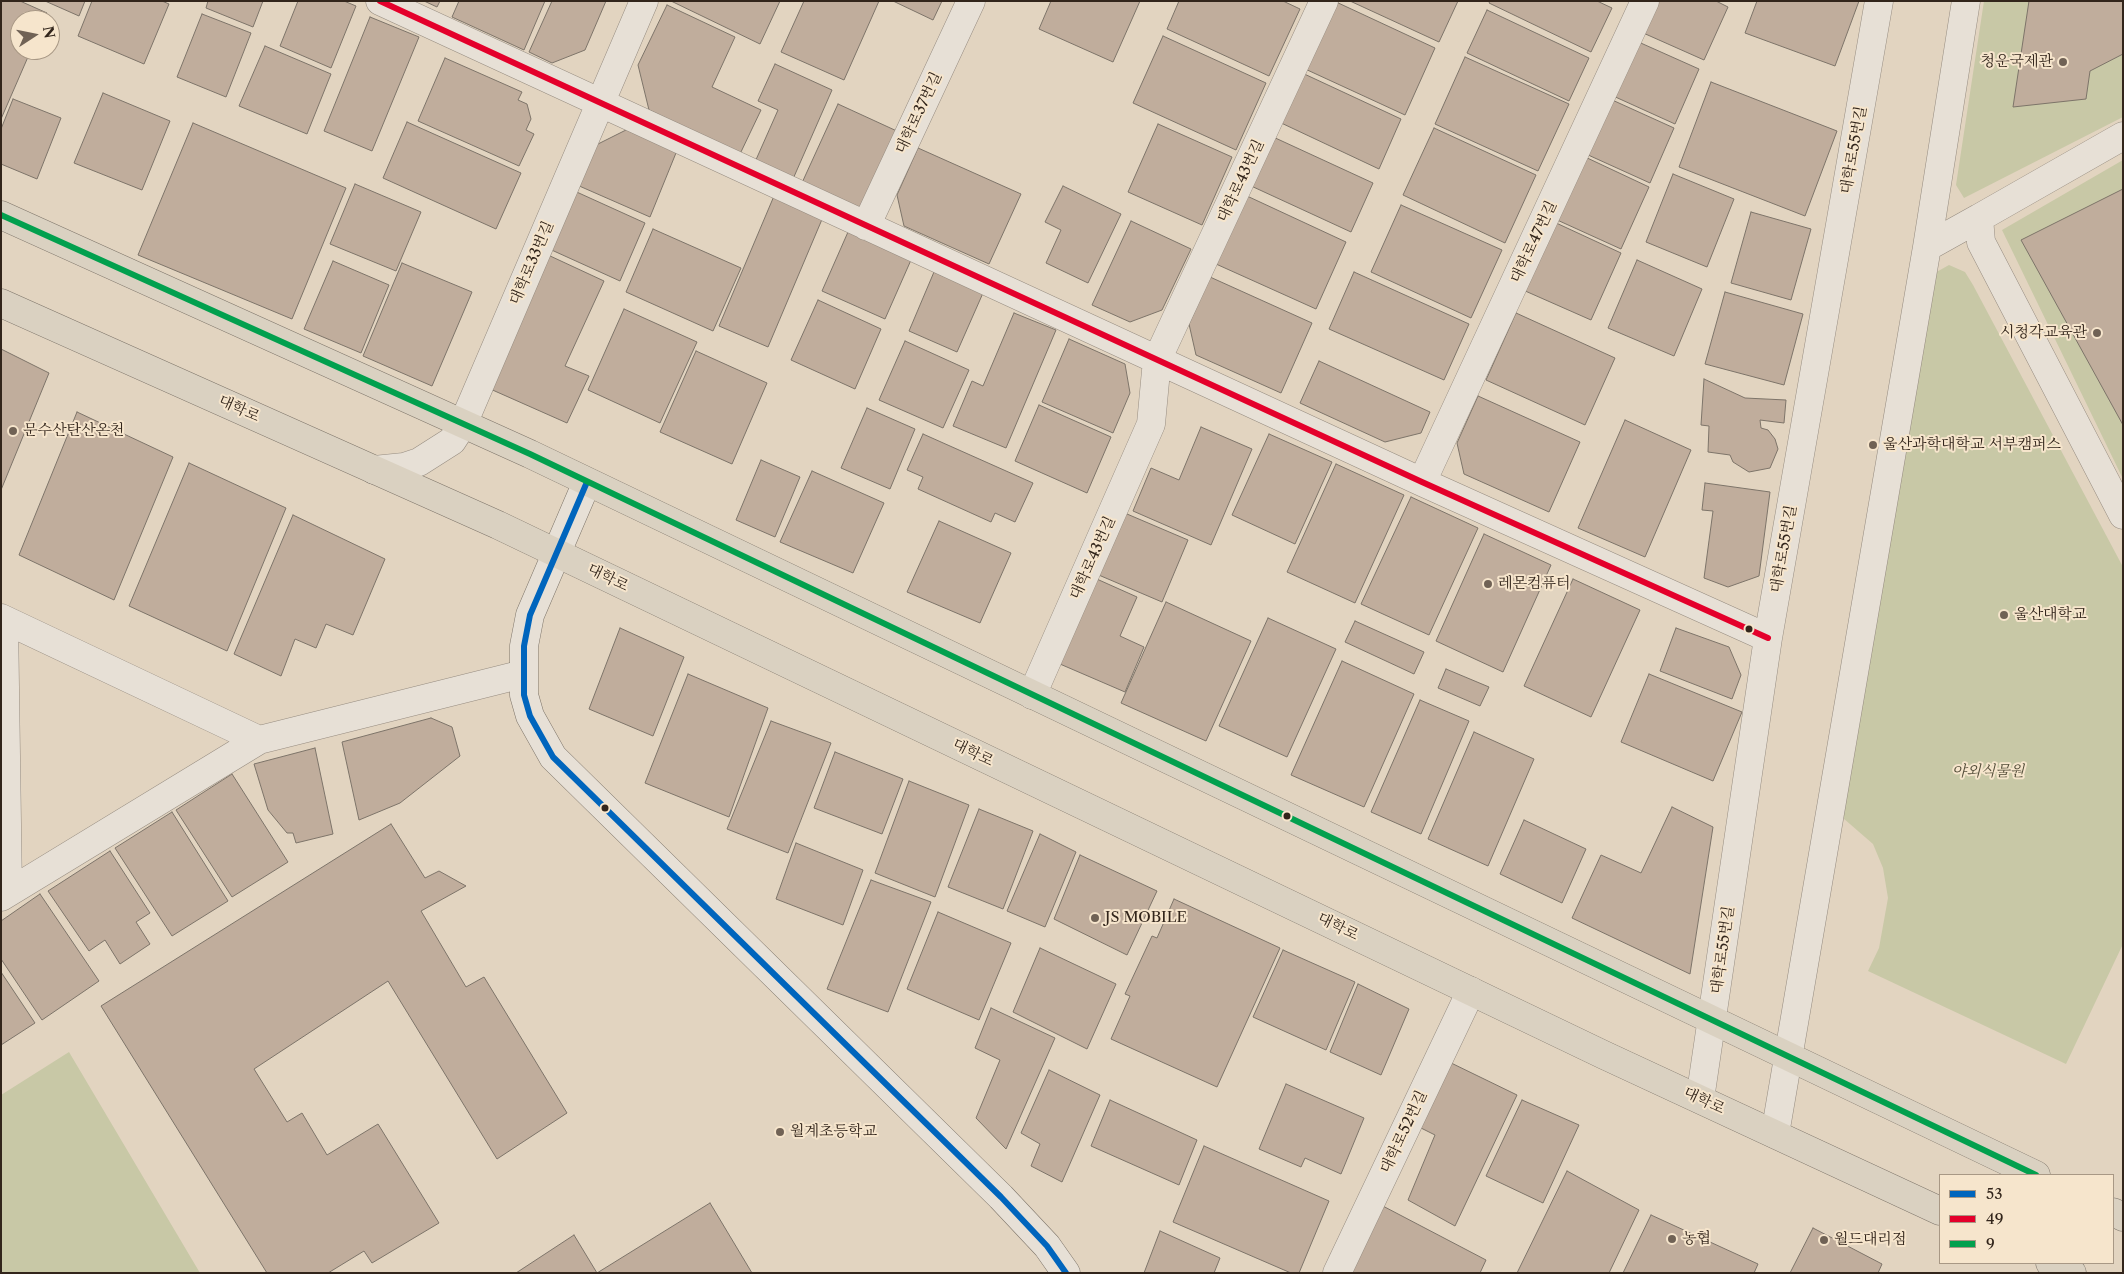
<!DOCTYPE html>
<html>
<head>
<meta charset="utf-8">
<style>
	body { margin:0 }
	#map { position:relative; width:2124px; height:1274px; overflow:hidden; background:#e2d4c0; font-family:"Libre Caslon Text",serif }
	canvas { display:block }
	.frame { position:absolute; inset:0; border:2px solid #32251b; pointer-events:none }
	.legend { position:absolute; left:1939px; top:1174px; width:175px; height:90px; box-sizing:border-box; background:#f6e5cc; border:1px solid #a89885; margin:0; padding:6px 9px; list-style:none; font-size:15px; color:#32251b }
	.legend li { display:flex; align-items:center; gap:10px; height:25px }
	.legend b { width:25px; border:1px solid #a89885 }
	.north { position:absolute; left:10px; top:10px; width:50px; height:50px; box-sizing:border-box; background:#f6e5cc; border:1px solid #a89885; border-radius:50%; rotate:79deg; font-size:14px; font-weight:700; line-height:20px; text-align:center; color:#32251b }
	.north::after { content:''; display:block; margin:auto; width:18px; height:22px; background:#706255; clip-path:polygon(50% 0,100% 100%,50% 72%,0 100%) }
</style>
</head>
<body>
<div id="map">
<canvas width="2124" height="1274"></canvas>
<div class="frame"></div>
<ul class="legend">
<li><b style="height:6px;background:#0065bd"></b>53</li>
<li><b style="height:6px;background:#e4002b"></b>49</li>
<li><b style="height:6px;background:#02a04e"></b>9</li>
</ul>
<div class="north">N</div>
</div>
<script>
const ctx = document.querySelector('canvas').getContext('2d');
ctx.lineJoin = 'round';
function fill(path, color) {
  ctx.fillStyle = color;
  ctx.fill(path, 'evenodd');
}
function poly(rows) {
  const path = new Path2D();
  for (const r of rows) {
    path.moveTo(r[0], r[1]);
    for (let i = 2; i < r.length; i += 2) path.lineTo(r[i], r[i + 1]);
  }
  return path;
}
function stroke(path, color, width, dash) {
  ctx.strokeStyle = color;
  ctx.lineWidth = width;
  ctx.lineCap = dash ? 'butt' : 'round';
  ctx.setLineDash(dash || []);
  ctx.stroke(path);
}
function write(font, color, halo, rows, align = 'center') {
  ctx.font = font + ' "Libre Caslon Text","Noto Serif KR",serif';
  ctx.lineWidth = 4;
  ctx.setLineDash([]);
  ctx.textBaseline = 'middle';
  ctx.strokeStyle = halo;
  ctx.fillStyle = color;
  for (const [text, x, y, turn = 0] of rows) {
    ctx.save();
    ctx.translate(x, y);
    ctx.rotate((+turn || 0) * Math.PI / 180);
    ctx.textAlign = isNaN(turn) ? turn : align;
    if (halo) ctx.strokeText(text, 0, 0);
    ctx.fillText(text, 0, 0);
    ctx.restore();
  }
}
fill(poly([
	[1984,1,2123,1,2123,117,1964,198,1956,185],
	[2123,160,2123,479,2002,230],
	[1949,265,1965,272,1973,285,2123,567,2123,944,2066,1064,1868,971,1879,948,1888,898,1883,868,1873,844,1843,818,1933,274],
	[69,1052,200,1273,1,1273,1,1095]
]), '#c8c8a6');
const building = poly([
	[1,1,20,1,47,13,43,20,20,20,20,50,31,50,1,119,1,1],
	[45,1,85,1,79,16,45,1],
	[92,1,162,1,169,4,144,64,78,36,92,1],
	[208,1,263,1,253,27,206,8,208,1],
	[298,1,344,1,356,6,331,68,280,46,298,1],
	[424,1,440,1,437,7,424,1],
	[459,1,545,1,524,50,452,17,459,1],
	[552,1,606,1,585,50,552,63,529,52,552,1],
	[671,1,780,1,760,44,671,1],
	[804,1,879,1,844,80,781,52,804,1],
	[893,1,942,1,933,20,893,1],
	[1051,1,1140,1,1113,62,1039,29,1051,1],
	[1179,1,1283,1,1300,9,1269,76,1167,29,1179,1],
	[1334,1,1435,48,1405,115,1303,68,1334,1],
	[1350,1,1458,1,1439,42,1350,1],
	[1490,1,1597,1,1612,8,1591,52,1489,3,1490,1],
	[1654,1,1716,1,1728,7,1704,60,1641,32,1654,1],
	[1757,1,1859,1,1835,66,1745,33,1757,1],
	[2029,1,2123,1,2123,54,2090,71,2086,99,2013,107,2029,1],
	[667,5,735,37,712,87,761,110,740,154,649,110,638,65,667,5],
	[1487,10,1589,58,1569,101,1467,53,1487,10],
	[202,14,251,33,226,97,177,77,202,14],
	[370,17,419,37,372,151,324,131,370,17],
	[1163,36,1266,83,1236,150,1133,103,1163,36],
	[1634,40,1699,69,1675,124,1611,95,1634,40],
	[265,46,331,74,307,134,239,106,265,46],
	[1465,57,1569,104,1538,171,1435,124,1465,57],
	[445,58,522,92,518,100,527,104,531,119,526,130,534,134,519,166,418,121,445,58],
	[775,64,832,90,793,179,755,162,778,110,758,101,775,64],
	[1300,72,1401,119,1379,169,1277,121,1300,72],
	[1711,82,1837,131,1805,216,1679,167,1711,82],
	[103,93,170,121,142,190,74,163,103,93],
	[13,99,61,118,37,179,1,164,1,129,13,99],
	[1610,99,1674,128,1650,183,1586,154,1610,99],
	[838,104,899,132,863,213,801,185,838,104],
	[407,122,521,173,496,229,383,178,407,122],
	[193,123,346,188,292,319,138,255,193,123],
	[1158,124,1232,157,1202,225,1128,192,1158,124],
	[630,128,678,148,650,217,577,185,594,146,630,128],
	[1434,128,1536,175,1505,243,1403,195,1434,128],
	[1271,136,1373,183,1351,232,1249,185,1271,136],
	[918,148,1021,194,989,264,904,226,897,195,918,148],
	[1583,156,1649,187,1621,249,1555,219,1583,156],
	[1673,174,1734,199,1707,267,1646,242,1673,174],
	[355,184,421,212,396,271,330,244,355,184],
	[1063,186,1121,214,1088,283,1046,263,1061,230,1045,222,1063,186],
	[570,189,645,223,620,281,545,247,570,189],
	[2123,189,2123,425,2021,240,2123,189],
	[774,196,823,217,768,347,719,326,774,196],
	[1247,196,1346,242,1316,309,1216,264,1247,196],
	[1401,205,1502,250,1471,318,1371,272,1401,205],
	[1751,212,1811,229,1791,300,1731,283,1751,212],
	[1131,221,1191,249,1162,310,1130,322,1092,305,1131,221],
	[1554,222,1621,253,1591,320,1523,290,1554,222],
	[653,229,741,268,713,331,626,292,653,229],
	[848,232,911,260,885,319,822,291,848,232],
	[548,255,604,281,565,366,589,376,567,423,488,388,548,255],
	[1637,260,1702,289,1674,356,1608,328,1637,260],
	[333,261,389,285,361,353,304,329,333,261],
	[402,263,472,292,432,386,363,356,402,263],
	[934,272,983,293,957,352,909,331,934,272],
	[1354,272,1469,324,1444,380,1329,329,1354,272],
	[1210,277,1312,323,1281,393,1196,355,1189,324,1210,277],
	[1725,292,1803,314,1784,385,1705,364,1725,292],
	[818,300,881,329,855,389,791,360,818,300],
	[624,309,697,342,660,423,588,390,624,309],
	[1014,313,1056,330,1006,448,953,426,972,381,983,386,1014,313],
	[1516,313,1615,358,1585,425,1486,380,1516,313],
	[1069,339,1125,364,1130,393,1113,433,1042,402,1069,339],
	[905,341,969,370,943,428,879,400,905,341],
	[1,349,49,373,1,490,1,349],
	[696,351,767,383,732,464,660,432,696,351],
	[1319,361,1430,412,1421,433,1385,442,1300,403,1319,361],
	[1704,379,1745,398,1786,400,1784,423,1760,420,1761,428,1768,430,1775,439,1778,449,1770,468,1749,472,1733,462,1730,455,1708,452,1709,426,1701,425,1704,379],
	[1478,396,1580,442,1549,512,1464,474,1457,443,1478,396],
	[1039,405,1111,437,1087,493,1015,461,1039,405],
	[867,408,915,429,890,489,841,468,867,408],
	[77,412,173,457,114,600,19,555,77,412],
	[1625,420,1691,450,1645,557,1578,528,1625,420],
	[1201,427,1252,449,1211,545,1133,511,1151,468,1179,480,1201,427],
	[923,434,1033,483,1015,522,995,513,991,522,918,489,923,477,907,470,923,434],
	[1269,434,1332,462,1295,544,1232,515,1269,434],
	[761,460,800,477,775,537,736,520,761,460],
	[189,463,286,508,227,651,129,606,189,463],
	[1336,464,1404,495,1355,603,1287,572,1336,464],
	[812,471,884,503,853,573,780,542,812,471],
	[1705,483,1770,492,1759,576,1728,587,1704,578,1713,511,1702,510,1705,483],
	[1411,497,1478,528,1429,635,1361,604,1411,497],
	[1120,511,1188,540,1162,602,1094,573,1120,511],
	[293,515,385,559,353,635,326,624,316,648,295,639,281,676,234,654,293,515],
	[939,521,1011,553,980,623,907,592,939,521],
	[1484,534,1551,565,1503,672,1436,641,1484,534],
	[1090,576,1137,597,1120,636,1144,647,1125,692,1053,661,1090,576],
	[1573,579,1640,610,1591,717,1524,686,1573,579],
	[1166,602,1251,641,1206,741,1121,703,1166,602],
	[1268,618,1336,649,1287,757,1219,726,1268,618],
	[1355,621,1424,652,1414,674,1345,642,1355,621],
	[620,628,684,657,653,736,589,709,620,628],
	[1676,628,1729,647,1741,675,1732,699,1660,671,1676,628],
	[1342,661,1414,694,1364,807,1291,775,1342,661],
	[1446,669,1489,687,1480,706,1438,688,1446,669],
	[688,674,768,708,729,817,645,783,688,674],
	[1649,674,1742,712,1713,781,1621,742,1649,674],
	[1420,700,1469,721,1421,834,1371,812,1420,700],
	[431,718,452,727,460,756,400,803,359,820,342,742,431,718],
	[771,721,831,743,788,853,727,829,771,721],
	[1474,732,1534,759,1488,866,1428,839,1474,732],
	[315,748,333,834,296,843,293,833,287,833,268,810,254,764,315,748],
	[835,752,903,779,882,834,814,808,835,752],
	[232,774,288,862,232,897,176,810,232,774],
	[909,781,969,805,935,897,875,873,909,781],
	[1672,807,1713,827,1690,974,1572,918,1601,855,1641,873,1672,807],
	[979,809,1033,831,1003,909,948,887,979,809],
	[172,812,228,901,172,936,115,848,172,812],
	[1524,820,1586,849,1562,903,1500,874,1524,820],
	[391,824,425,878,439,871,466,886,421,911,466,987,484,977,567,1113,497,1159,388,981,254,1069,287,1122,302,1113,327,1155,378,1124,439,1223,372,1263,364,1251,328,1273,267,1273,101,1006,391,824],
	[1040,834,1076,852,1045,927,1007,911,1040,834],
	[796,843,863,870,843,925,776,899,796,843],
	[110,851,150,913,136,922,150,944,120,964,105,940,89,951,48,891,110,851],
	[1080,855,1157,891,1127,955,1054,919,1080,855],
	[871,880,931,902,888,1012,827,989,871,880],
	[40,894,99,981,42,1020,1,959,1,921,40,894],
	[1174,899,1280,948,1217,1087,1111,1039,1130,996,1125,994,1152,936,1157,938,1174,899],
	[938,912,1011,943,979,1020,907,989,938,912],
	[1040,948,1116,984,1087,1049,1013,1012,1040,948],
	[1283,950,1355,982,1326,1050,1253,1017,1283,950],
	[1,972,35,1023,1,1045,1,972],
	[1358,984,1409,1009,1381,1075,1330,1052,1358,984],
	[991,1008,1055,1038,1006,1149,976,1118,1000,1060,975,1048,991,1008],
	[1445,1060,1517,1095,1455,1226,1408,1200,1435,1135,1413,1124,1445,1060],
	[1049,1070,1100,1095,1062,1182,1031,1166,1040,1144,1021,1133,1049,1070],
	[1286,1084,1364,1118,1341,1174,1305,1158,1301,1167,1259,1149,1286,1084],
	[1110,1100,1197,1140,1179,1185,1091,1146,1110,1100],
	[1522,1100,1579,1125,1543,1203,1486,1176,1522,1100],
	[1204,1146,1329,1201,1299,1273,1291,1273,1173,1222,1204,1146],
	[1567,1171,1639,1210,1609,1273,1517,1273,1567,1171],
	[710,1203,752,1273,597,1273,710,1203],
	[1379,1204,1486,1260,1480,1273,1347,1273,1379,1204],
	[1651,1215,1758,1264,1754,1273,1623,1273,1651,1215],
	[1813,1228,1882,1264,1878,1273,1790,1273,1813,1228],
	[1160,1231,1220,1258,1214,1273,1144,1273,1160,1231],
	[574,1235,597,1273,516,1273,574,1235]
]);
fill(building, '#c0ad9c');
stroke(building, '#7d7469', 1);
const minor = poly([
	[380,1,1422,482,1768,638],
	[2123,136,1979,218,1981,242,2123,515],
	[866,226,971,1],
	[1927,247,1979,218],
	[374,470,404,467,419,462,452,441,463,424,644,1],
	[1422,482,1645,1],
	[1,618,259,740],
	[4,620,8,892],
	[1032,695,1151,424,1157,360,1324,1],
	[1,897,259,740,523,674],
	[1700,1099,1768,638,1879,1],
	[1775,1134,1927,247,1966,1],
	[1337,1273,1471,991]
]);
const secondary = poly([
	[587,482,530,615,524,646,524,695,530,716,553,757,1001,1197,1047,1246,1066,1273]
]);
const primary = poly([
	[1,215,530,454,2036,1175],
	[1,303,498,525,1604,1055,1940,1211],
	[2113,1212,2123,1217],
	[2050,1263,2072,1273]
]);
stroke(minor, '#968c80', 29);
stroke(secondary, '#7d7469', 29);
stroke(primary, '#7d7469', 29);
stroke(minor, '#e7e0d6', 28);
stroke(secondary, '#e7e0d6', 28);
stroke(primary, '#dad1c1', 28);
stroke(poly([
	[587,482,530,615,524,646,524,695,530,716,553,757,1001,1197,1047,1246,1066,1273]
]), '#0065bd', 6);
stroke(poly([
	[380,1,1422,482,1768,638]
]), '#e4002b', 6);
stroke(poly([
	[1,215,530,454,2036,1175]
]), '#02a04e', 6);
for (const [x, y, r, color] of [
	[2063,62,5,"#706255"],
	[2097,333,5,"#706255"],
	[13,431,5,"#706255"],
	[1873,445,5,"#706255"],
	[1488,584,5,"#706255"],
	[2004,615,5,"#706255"],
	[1749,629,4.5,"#32251b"],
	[605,808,4.5,"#32251b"],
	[1287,816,4.5,"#32251b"],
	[1095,918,5,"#706255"],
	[780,1132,5,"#706255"],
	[1672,1239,5,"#706255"],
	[1824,1240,5,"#706255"]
]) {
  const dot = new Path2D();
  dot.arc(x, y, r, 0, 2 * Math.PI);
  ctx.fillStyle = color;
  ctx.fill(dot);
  stroke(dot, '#f6e5cc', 2);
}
write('15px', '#32251b', '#f6e5cc', [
	["청운국제관",2053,62,"right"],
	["시청각교육관",2087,333,"right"],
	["문수산탄산온천",23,431],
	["울산과학대학교 서부캠퍼스",1883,445],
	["레몬컴퓨터",1498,584],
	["울산대학교",2014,615],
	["JS MOBILE",1105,918],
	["월계초등학교",790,1132],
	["농협",1682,1239],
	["월드대리점",1834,1240]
], 'left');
write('15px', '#32251b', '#f6e5cc', [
	["대학로37번길",919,113,-65],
	["대학로55번길",1854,150,-80],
	["대학로43번길",1241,181,-65],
	["대학로47번길",1534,242,-65],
	["대학로33번길",532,263,-67],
	["대학로",239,409,24],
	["대학로55번길",1784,549,-80],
	["대학로43번길",1093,558,-66],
	["대학로",608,578,26],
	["대학로",973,753,26],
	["대학로",1338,927,26],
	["대학로55번길",1723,950,-82],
	["대학로",1704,1101,25],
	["대학로52번길",1404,1132,-65]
]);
write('italic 15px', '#524c38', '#f6e5cc', [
	["야외식물원",1988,772]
]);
</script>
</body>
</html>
